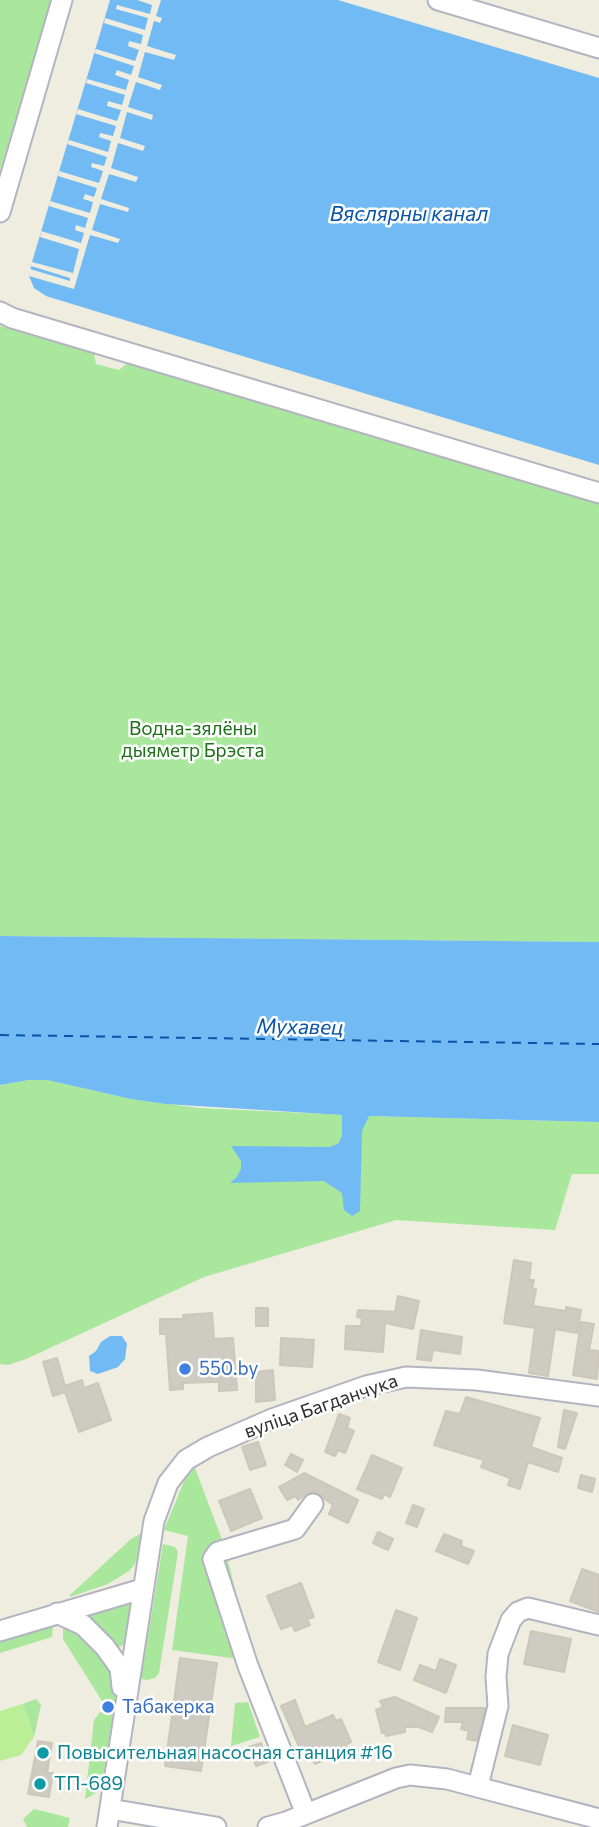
<!DOCTYPE html>
<html>
<head>
<meta charset="utf-8">
<style>
	body { margin:0 }
	canvas { display:block; background:#efece0 }
</style>
</head>
<body>
<canvas width="599" height="1827"></canvas>
<script>
const ctx = document.querySelector('canvas').getContext('2d');
ctx.lineJoin = 'round';
function fill(path, color) {
  ctx.fillStyle = color;
  ctx.fill(path, 'evenodd');
}
function poly(rows) {
  const path = new Path2D();
  for (const r of rows) {
    path.moveTo(r[0], r[1]);
    for (let i = 2; i < r.length; i += 2) path.lineTo(r[i], r[i + 1]);
  }
  return path;
}
function stroke(path, color, width, dash) {
  ctx.strokeStyle = color;
  ctx.lineWidth = width;
  ctx.lineCap = dash ? 'butt' : 'round';
  ctx.setLineDash(dash || []);
  ctx.stroke(path);
}
function write(font, color, halo, rows, align = 'center') {
  ctx.font = font + ' Commissioner,sans-serif';
  ctx.lineWidth = 5;
  ctx.setLineDash([]);
  ctx.textBaseline = 'middle';
  ctx.strokeStyle = halo;
  ctx.fillStyle = color;
  for (const [text, x, y, turn = 0] of rows) {
    ctx.save();
    ctx.translate(x, y);
    ctx.rotate((+turn || 0) * Math.PI / 180);
    ctx.textAlign = isNaN(turn) ? turn : align;
    if (halo) ctx.strokeText(text, 0, 0);
    ctx.fillText(text, 0, 0);
    ctx.restore();
  }
}
fill(poly([
	[0,0,52,0,0,170],
	[0,326,94,354,96,364,119,370,129,362,599,503,599,942,0,936],
	[29,1080,47,1080,131,1099,199,1108,368,1116,599,1122,599,1174,572,1174,555,1230,396,1220,204,1277,26,1359,8,1365,0,1364,0,1085],
	[195,1468,224,1545,253,1661,172,1650,188,1536,164,1530,187,1474],
	[140,1534,140,1548,135,1564,129,1571,108,1584,70,1597,70,1595,131,1539],
	[163,1544,175,1547,178,1552,159,1673,155,1678,147,1680,141,1679],
	[129,1602,130,1610,125,1644,117,1648,89,1619,90,1612],
	[53,1625,52,1637,0,1653,0,1642],
	[63,1625,87,1638,110,1667,116,1702,102,1701,63,1639],
	[36,1699,41,1705,34,1737,23,1704],
	[248,1702,260,1737,231,1746,235,1703],
	[100,1712,113,1714,102,1783,96,1793,85,1799,94,1720],
	[34,1809,70,1818,68,1827,27,1827,23,1819]
]), '#a8e79c');
fill(poly([
	[23,1704,34,1737,21,1755,0,1761,0,1711]
]), '#baee97');
fill(poly([
	[110,0,338,0,599,78,599,465,46,296,34,288,29,276,32,262],
	[0,936,599,942,599,1122,369,1116,362,1131,360,1211,352,1216,344,1210,342,1193,324,1181,230,1183,236,1178,241,1169,241,1161,231,1146,330,1147,339,1143,342,1135,342,1115,166,1104,131,1099,47,1080,29,1080,0,1085],
	[110,1336,122,1336,127,1344,125,1359,118,1367,98,1374,90,1371,89,1356,96,1351,101,1342]
]), '#71baf4');
fill(poly([
	[137,0,161,0,156,16,162,18,160,23,154,21,147,46,176,55,174,60,145,52,138,77,162,85,160,90,136,82,128,107,153,115,152,120,127,112,120,138,145,146,143,151,118,143,111,168,138,177,136,182,109,174,101,199,129,208,128,212,100,204,92,230,120,239,118,243,90,235,74,289,29,276,30,269,70,281,70,278,31,266,32,262,73,273,79,249,40,237,41,231,81,243,84,233,75,230,76,225,85,228,88,218,49,206,50,201,90,213,93,202,83,199,85,194,94,197,97,188,58,176,59,171,99,183,103,171,91,167,92,163,104,166,107,157,67,144,69,140,108,152,111,141,99,137,100,133,113,136,116,126,76,114,78,109,117,121,121,110,107,106,108,101,122,105,125,95,86,83,87,79,126,90,129,80,115,75,117,70,131,75,134,66,94,53,96,49,135,61,139,50,128,46,129,41,141,44,143,35,104,23,105,18,145,30,148,18,116,9,117,5,150,14,152,5]
]), '#efece0');
stroke(poly([
	[0,1035,599,1044]
]), '#0854a7', 2, [9, 7]);
const building = poly([
	[514,1260,531,1263,529,1280,534,1280,532,1288,536,1289,533,1306,566,1311,566,1307,581,1310,577,1333,555,1329,548,1376,529,1373,535,1328,504,1323,514,1260],
	[398,1296,419,1301,413,1329,385,1323,383,1352,345,1349,346,1326,361,1326,362,1318,357,1317,358,1310,395,1312,398,1296],
	[256,1308,268,1308,268,1326,256,1326,256,1308],
	[212,1313,214,1339,233,1338,237,1390,219,1391,219,1382,211,1382,183,1383,183,1389,170,1390,166,1334,160,1334,160,1319,184,1319,183,1315,212,1313],
	[581,1322,594,1324,589,1350,599,1351,597,1379,573,1375,581,1322],
	[421,1330,462,1337,460,1354,433,1350,431,1361,417,1359,421,1330],
	[281,1338,314,1340,312,1367,280,1365,281,1338],
	[57,1358,65,1386,82,1380,84,1388,98,1383,111,1420,79,1432,65,1392,53,1396,43,1362,57,1358],
	[273,1370,275,1400,256,1402,256,1372,273,1370],
	[466,1397,540,1418,531,1447,562,1458,558,1472,528,1462,520,1489,508,1485,510,1478,481,1467,484,1460,434,1445,446,1411,460,1414,466,1397],
	[564,1410,577,1413,565,1449,558,1447,564,1410],
	[339,1414,350,1418,347,1428,354,1431,345,1453,338,1450,335,1456,325,1452,339,1414],
	[258,1442,266,1465,250,1470,242,1447,258,1442],
	[291,1454,303,1460,297,1472,285,1465,291,1454],
	[372,1455,402,1468,390,1497,384,1494,382,1499,357,1489,372,1455],
	[304,1473,358,1500,348,1523,329,1514,333,1505,315,1492,307,1493,298,1500,296,1496,287,1500,279,1487,304,1473],
	[581,1475,595,1479,592,1492,578,1488,581,1475],
	[250,1489,262,1518,231,1531,219,1501,250,1489],
	[413,1505,424,1509,417,1527,406,1523,413,1505],
	[378,1532,393,1539,388,1550,373,1543,378,1532],
	[444,1534,462,1541,461,1546,474,1551,468,1564,436,1551,444,1534],
	[582,1569,599,1575,599,1612,570,1601,582,1569],
	[301,1583,314,1617,307,1619,310,1625,295,1631,292,1625,281,1629,267,1596,301,1583],
	[396,1610,417,1618,400,1670,378,1662,396,1610],
	[531,1631,571,1639,564,1672,524,1664,531,1631],
	[180,1658,217,1663,201,1771,165,1766,180,1658],
	[440,1659,456,1665,446,1693,414,1680,420,1665,436,1671,440,1659],
	[395,1697,439,1717,432,1732,419,1727,405,1727,405,1732,386,1736,385,1732,382,1733,376,1710,383,1707,380,1701,395,1697],
	[295,1700,305,1727,333,1715,336,1721,341,1719,351,1742,345,1745,348,1749,315,1764,311,1757,305,1760,281,1706,295,1700],
	[446,1708,485,1708,477,1741,467,1739,469,1731,461,1729,463,1722,445,1722,446,1708],
	[513,1725,548,1735,540,1765,505,1756,513,1725],
	[38,1741,52,1743,47,1773,53,1773,49,1797,28,1794,38,1741],
	[261,1743,268,1762,256,1766,249,1747,261,1743]
]);
fill(building, '#cecbc2');
stroke(building, '#cbc8b9', 2);
const minor = poly([
	[438,0,599,48],
	[0,212,62,0],
	[0,312,12,318,599,493],
	[57,1613,83,1625,105,1647,120,1668,122,1687],
	[0,1631,142,1589],
	[478,1786,498,1706,496,1677,498,1654,511,1620,518,1612,528,1608,599,1625],
	[110,1809,216,1827],
	[306,1814,248,1666,213,1559,218,1552,295,1529,313,1504],
	[107,1827,154,1521,168,1483,186,1460,208,1447,272,1419,366,1386,406,1377,477,1380,599,1396],
	[268,1827,286,1822,396,1778,410,1775,447,1779,599,1819]
]);
stroke(minor, '#b4b4c1', 23);
stroke(minor, '#fff', 19);
for (const [x, y, r, color] of [
	[185,1369,7,"#3f7fe0"],
	[108,1707,7,"#3f7fe0"],
	[43,1753,7,"#0f9aa8"],
	[40,1784,7,"#0f9aa8"]
]) {
  const dot = new Path2D();
  dot.arc(x, y, r, 0, 2 * Math.PI);
  ctx.fillStyle = color;
  ctx.fill(dot);
  stroke(dot, '#fff', 2.5);
}
write('19px', '#1b7018', '#fff', [
	["Водна-зялёны",193,729],
	["дыяметр Брэста",193,751]
]);
write('19px', '#366cbe', '#fff', [
	["550.by",199,1369],
	["Табакерка",122,1707]
], 'left');
write('19px', '#2e2e2e', '#fff', [
	["вуліца Багданчука",321,1406,-19]
]);
write('19px', '#0d838f', '#fff', [
	["Повысительная насосная станция #16",57,1753],
	["ТП-689",54,1784]
], 'left');
write('italic 21px', '#0854a7', '#fff', [
	["Вяслярны канал",409,214],
	["Мухавец",300,1027,1]
]);
</script>
</body>
</html>
